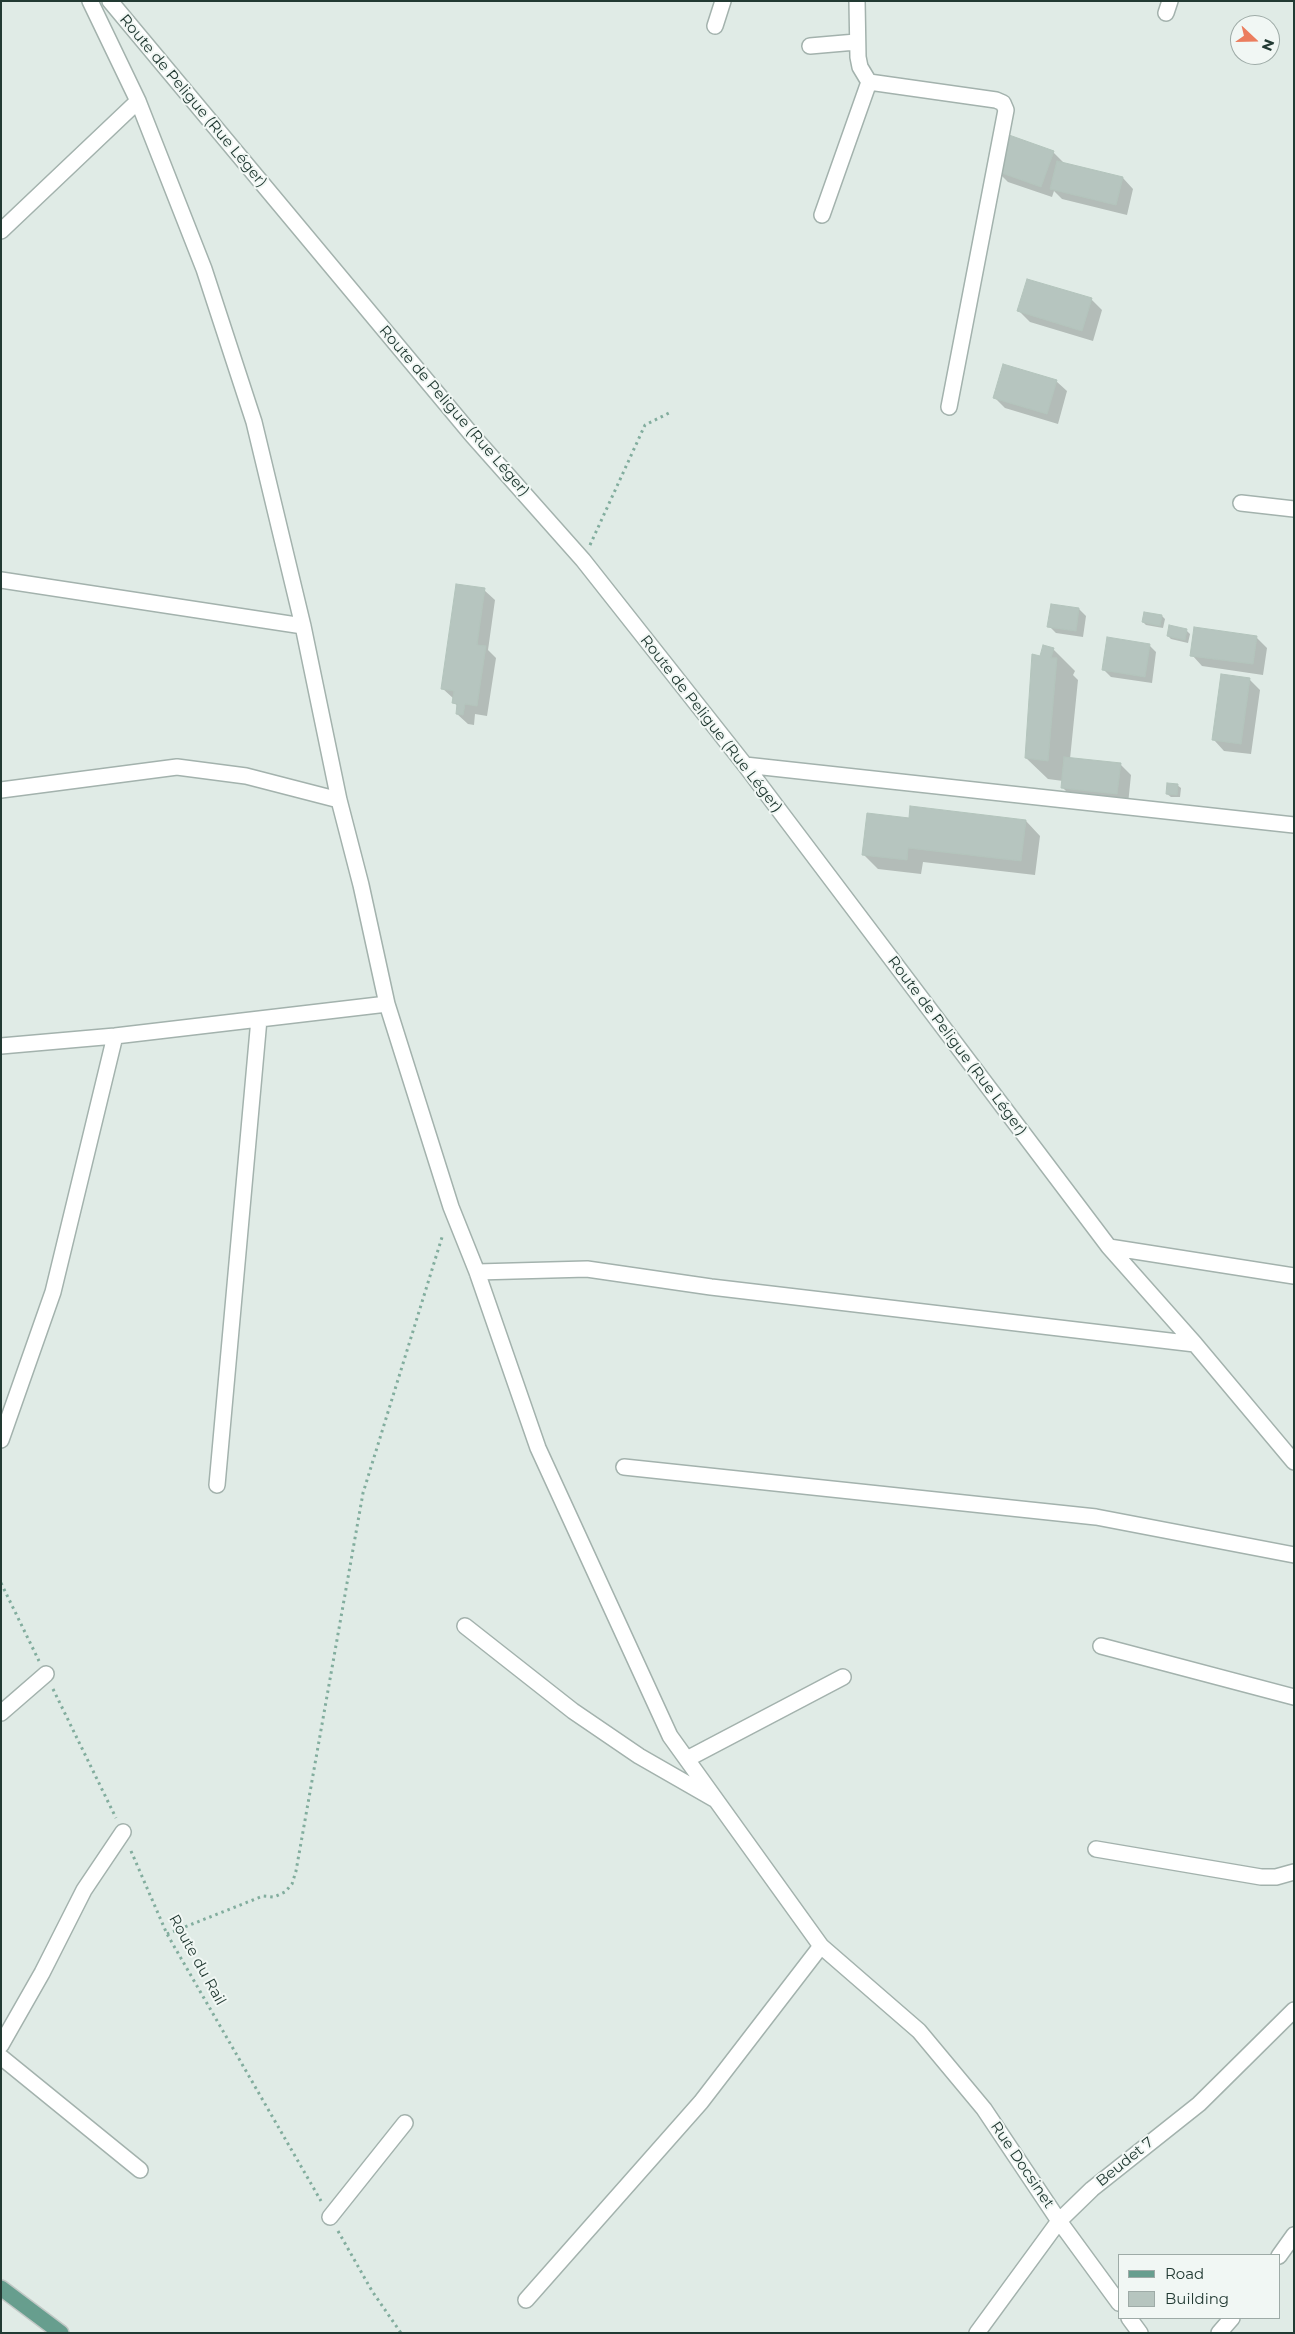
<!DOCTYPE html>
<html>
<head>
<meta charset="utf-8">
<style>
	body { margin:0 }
	#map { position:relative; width:1295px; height:2334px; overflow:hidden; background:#e0ebe6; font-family:Montserrat,sans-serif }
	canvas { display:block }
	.frame { position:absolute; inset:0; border:2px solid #223a33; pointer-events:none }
	.legend { position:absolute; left:1118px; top:2254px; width:162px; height:65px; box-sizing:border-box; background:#f1f7f4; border:1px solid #9eaba7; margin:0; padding:6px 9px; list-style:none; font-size:15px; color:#223a33 }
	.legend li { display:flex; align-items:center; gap:10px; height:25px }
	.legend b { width:25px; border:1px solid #9eaba7 }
	.north { position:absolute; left:1230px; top:15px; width:50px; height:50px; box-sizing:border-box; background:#f1f7f4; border:1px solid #9eaba7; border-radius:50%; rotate:111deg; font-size:14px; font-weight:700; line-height:20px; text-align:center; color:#223a33 }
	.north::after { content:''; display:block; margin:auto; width:18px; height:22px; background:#eb7d5e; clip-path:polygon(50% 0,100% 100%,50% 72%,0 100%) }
</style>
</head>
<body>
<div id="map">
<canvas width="1295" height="2334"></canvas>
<div class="frame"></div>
<ul class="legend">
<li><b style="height:6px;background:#679e8e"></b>Road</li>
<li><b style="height:14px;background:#b6c5bf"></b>Building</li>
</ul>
<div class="north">N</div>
</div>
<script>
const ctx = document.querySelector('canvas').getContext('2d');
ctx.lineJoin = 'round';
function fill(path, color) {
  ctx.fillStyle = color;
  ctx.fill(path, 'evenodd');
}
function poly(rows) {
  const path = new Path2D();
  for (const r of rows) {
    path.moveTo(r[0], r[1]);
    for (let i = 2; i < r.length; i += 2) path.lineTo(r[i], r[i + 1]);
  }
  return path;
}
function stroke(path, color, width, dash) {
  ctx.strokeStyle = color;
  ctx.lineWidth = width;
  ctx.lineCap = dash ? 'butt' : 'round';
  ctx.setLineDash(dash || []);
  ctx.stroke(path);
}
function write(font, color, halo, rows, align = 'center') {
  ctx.font = font + ' Montserrat,sans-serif';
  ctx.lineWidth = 4;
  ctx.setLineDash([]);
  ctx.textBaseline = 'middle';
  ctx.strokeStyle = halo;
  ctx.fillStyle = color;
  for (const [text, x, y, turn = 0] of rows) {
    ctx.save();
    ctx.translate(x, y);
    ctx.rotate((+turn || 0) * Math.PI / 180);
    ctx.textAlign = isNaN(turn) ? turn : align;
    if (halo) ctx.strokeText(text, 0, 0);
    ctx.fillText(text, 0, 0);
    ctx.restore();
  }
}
fill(poly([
	[1053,152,1064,163,1123,178,1133,189,1127,215,1062,199,1054,191,1052,197,1008,182,997,171],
	[1091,299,1102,310,1093,341,1030,322,1019,311],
	[1056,381,1067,391,1058,424,1005,408,995,398],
	[484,590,495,600,488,650,496,658,487,716,475,714,474,725,468,724,457,714,458,707,454,702,454,699,442,688],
	[1052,605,1079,609,1086,616,1083,637,1056,633,1049,626],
	[1162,616,1165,619,1163,628,1146,625,1143,622],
	[1170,627,1187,631,1190,634,1188,643,1171,639,1168,636],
	[1256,637,1267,648,1263,675,1202,666,1192,655],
	[1149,645,1156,652,1152,683,1111,677,1104,670],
	[1044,647,1054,650,1075,671,1073,675,1078,680,1070,759,1120,764,1131,775,1128,804,1073,798,1062,787,1063,781,1048,779,1026,758],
	[1249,679,1260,690,1251,754,1224,751,1214,740],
	[1177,785,1181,788,1180,797,1171,797,1167,794],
	[910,819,1026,821,1040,836,1035,875,923,862,921,874,878,869,863,854]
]), '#0003');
const building = poly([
	[1009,135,1054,151,1041,187,996,171,1009,135],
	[1057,161,1123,177,1116,205,1050,189,1057,161],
	[1027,279,1092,298,1082,331,1017,311,1027,279],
	[1003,364,1057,380,1047,414,993,398,1003,364],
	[456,584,485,588,477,645,486,646,477,706,465,704,463,715,456,714,457,704,452,703,454,691,441,689,456,584],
	[1051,604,1079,608,1076,631,1047,627,1051,604],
	[1144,612,1162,615,1160,626,1142,622,1144,612],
	[1169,625,1187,629,1185,640,1167,636,1169,625],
	[1194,627,1257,636,1253,664,1190,656,1194,627],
	[1107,637,1150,644,1145,677,1102,670,1107,637],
	[1043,645,1054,648,1051,658,1057,658,1048,761,1025,758,1032,654,1040,656,1043,645],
	[1221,674,1250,678,1241,744,1212,740,1221,674],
	[1064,757,1121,763,1117,794,1061,788,1064,757],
	[1167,783,1178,784,1177,795,1166,794,1167,783],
	[910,806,1026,820,1021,861,908,848,907,860,862,855,867,813,909,818,910,806]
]);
fill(building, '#b6c5bf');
stroke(building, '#b3c4bc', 1);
const minor = poly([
	[90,1,138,101,204,269,254,422,303,626,339,800,361,885,387,1004,451,1207,477,1272,538,1448,670,1736,821,1946,919,2031,984,2109,1059,2221,1119,2303],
	[110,1,472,435,583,560,745,765,1109,1247,1195,1344,1294,1462],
	[857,1,858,57,860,67,869,82,996,100,1003,103,1006,110,949,407],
	[1166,13,1170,1],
	[715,26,723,1],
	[810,46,856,42],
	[822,215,869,82],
	[1,231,138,101],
	[1241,503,1294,509],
	[1,580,303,626],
	[745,765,1294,825],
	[1,790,177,767,246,776,339,800],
	[1,1046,115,1036,387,1004],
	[1109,1247,1294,1276],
	[477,1272,587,1269,711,1287,1195,1344],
	[1,1440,53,1292,115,1036],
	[624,1467,1096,1517,1294,1555],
	[217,1485,259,1019],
	[465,1626,573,1711,639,1756,714,1799],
	[1101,1646,1294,1697],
	[1,1713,46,1674],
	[687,1759,843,1677],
	[1096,1849,1261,1877,1276,1877,1294,1872],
	[1,2045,42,1973,84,1890,123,1832],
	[1,2057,140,2170],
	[330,2217,405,2123],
	[1279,2256,1294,2235],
	[526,2300,701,2102,821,1946],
	[1129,2318,1140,2333],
	[977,2333,1059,2221,1092,2189,1199,2104,1294,2010],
	[1219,2333,1232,2318]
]);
const major = poly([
	[1,2288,61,2333]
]);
stroke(minor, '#a3b2ad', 18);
stroke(major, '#c1c8c6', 18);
stroke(poly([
	[590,545,645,425,669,413],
	[1,1583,39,1661],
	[53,1689,116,1818],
	[131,1851,167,1934,321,2201],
	[167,1934,263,1896,274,1897,285,1892,292,1884,296,1871,363,1493,443,1234],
	[338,2231,372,2291,401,2333]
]), '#82ad9e', 3, [2.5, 4]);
stroke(minor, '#fff', 15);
stroke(major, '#679e8e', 15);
write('15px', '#223a33', '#f1f7f4', [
	["Route de Peligue (Rue Léger)",193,101,50],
	["Route de Peligue (Rue Léger)",454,411,49],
	["Route de Peligue (Rue Léger)",711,724,52],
	["Route de Peligue (Rue Léger)",957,1046,53],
	["Route du Rail",197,1960,61],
	["Beudet 7",1125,2162,-39],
	["Rue Docsinet",1022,2165,56]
]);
</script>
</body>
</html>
